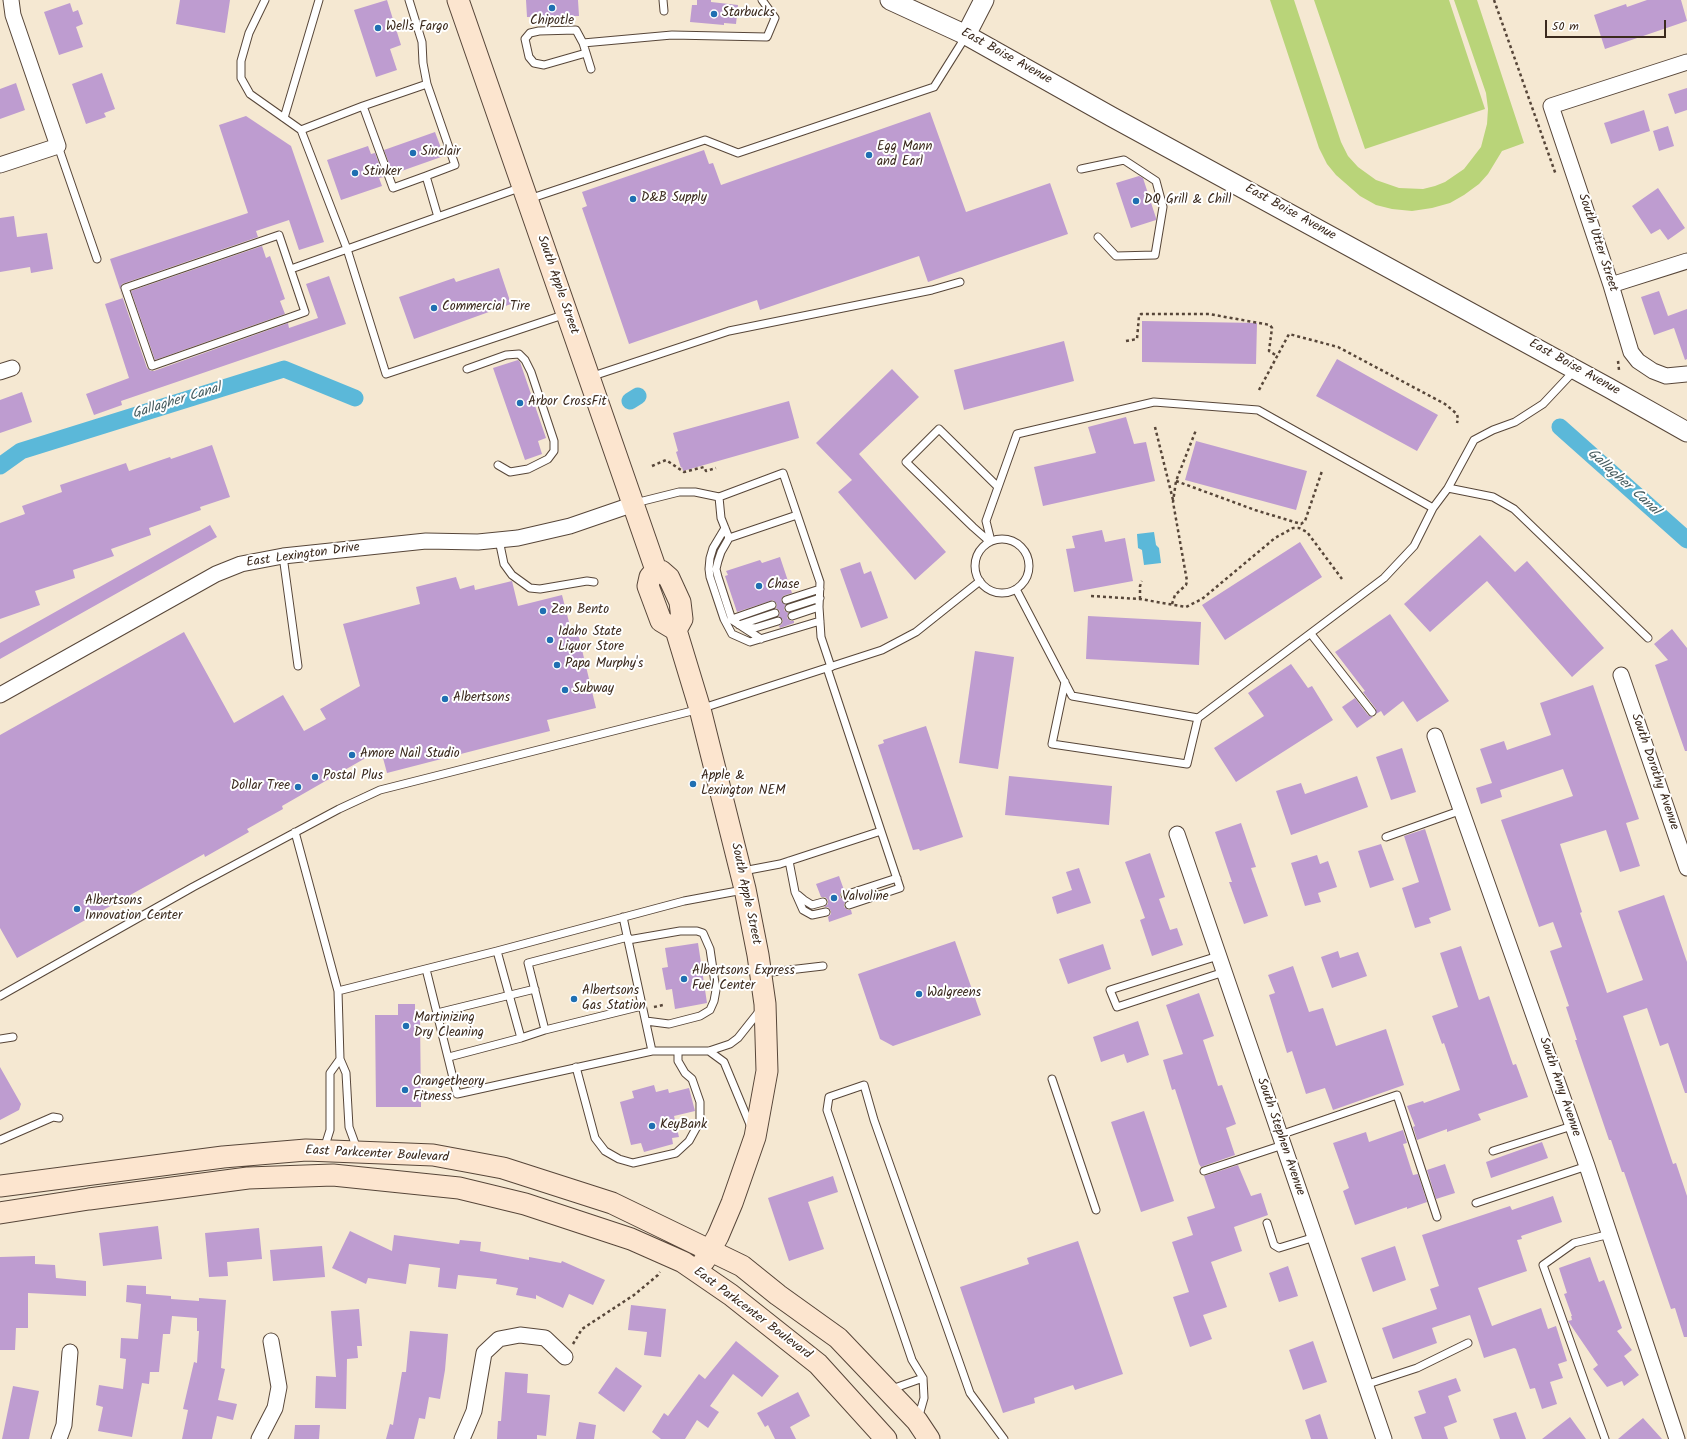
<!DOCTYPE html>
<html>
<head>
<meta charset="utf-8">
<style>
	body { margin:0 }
	#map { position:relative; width:1687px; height:1439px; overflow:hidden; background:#f5e8d2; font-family:Kalam,sans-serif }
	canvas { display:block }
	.scale { position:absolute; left:1545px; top:20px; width:121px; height:18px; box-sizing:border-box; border:2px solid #3b2a1e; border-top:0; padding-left:5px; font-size:12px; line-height:14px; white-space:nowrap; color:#3b2a1e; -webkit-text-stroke:3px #fff; paint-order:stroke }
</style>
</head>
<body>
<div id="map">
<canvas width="1687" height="1439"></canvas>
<div class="scale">50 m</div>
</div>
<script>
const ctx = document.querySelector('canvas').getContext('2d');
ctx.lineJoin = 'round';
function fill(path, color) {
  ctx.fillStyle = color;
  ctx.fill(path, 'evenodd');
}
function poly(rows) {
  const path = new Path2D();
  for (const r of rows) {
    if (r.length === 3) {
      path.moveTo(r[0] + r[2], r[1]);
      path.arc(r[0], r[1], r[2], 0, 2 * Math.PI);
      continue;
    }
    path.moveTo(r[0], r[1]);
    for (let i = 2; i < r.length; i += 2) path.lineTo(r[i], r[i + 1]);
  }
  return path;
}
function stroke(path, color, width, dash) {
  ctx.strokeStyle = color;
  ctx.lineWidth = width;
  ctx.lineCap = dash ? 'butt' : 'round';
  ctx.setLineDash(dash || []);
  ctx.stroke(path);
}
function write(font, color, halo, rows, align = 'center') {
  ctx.font = font + ' Kalam,sans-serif';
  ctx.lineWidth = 4;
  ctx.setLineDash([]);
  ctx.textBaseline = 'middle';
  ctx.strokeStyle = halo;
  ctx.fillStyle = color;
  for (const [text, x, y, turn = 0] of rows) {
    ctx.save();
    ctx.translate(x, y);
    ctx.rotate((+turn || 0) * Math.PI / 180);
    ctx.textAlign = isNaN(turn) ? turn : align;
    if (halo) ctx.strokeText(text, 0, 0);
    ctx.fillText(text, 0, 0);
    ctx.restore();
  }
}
fill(poly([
	[1270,0,1294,0,1341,142,1348,156,1358,167,1376,180,1399,188,1423,189,1435,186,1445,182,1464,169,1481,147,1487,124,1488,109,1486,93,1454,0,1477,0,1524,143,1502,151,1488,174,1479,184,1464,195,1450,203,1432,208,1412,211,1392,209,1376,205,1360,196,1336,175,1327,164,1319,148],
	[1314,0,1449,0,1485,109,1365,149]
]), '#b9d479');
fill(poly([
	[1154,532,1156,545,1159,548,1161,563,1144,565,1142,550,1138,548,1137,534]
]), '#5bb8d9');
stroke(poly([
	[630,401,638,396],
	[1560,427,1687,540],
	[0,466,21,451,284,369,355,398]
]), '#5bb8d9', 17);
fill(poly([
	[180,0,230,0,225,33,176,24],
	[387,0,401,45,390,49,397,70,376,77,354,10],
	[526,0,578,0,579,16,527,17],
	[697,0,711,0,711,2,738,5,736,24,724,23,724,25,690,22,692,5,697,5],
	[1647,0,1681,0,1687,21,1605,49,1594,15,1626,4,1627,7],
	[70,3,73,12,78,10,83,24,76,27,83,47,59,55,44,12],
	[102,73,115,109,104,113,106,117,86,124,72,84],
	[16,83,25,110,0,119,0,89],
	[1687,88,1687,110,1675,114,1668,94],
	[1644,110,1650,131,1611,144,1604,123],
	[930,112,966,212,1050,183,1068,234,928,282,919,256,760,310,757,300,629,344,582,208,587,206,582,192,704,150,709,164,713,163,721,185],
	[246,116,291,146,324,242,299,250,289,220,256,231,258,237,122,284,120,290,147,368,151,371,154,371,288,323,289,328,318,318,306,284,329,276,346,324,121,401,122,405,94,415,86,394,129,378,105,304,123,298,110,259,248,213,219,125],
	[1668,126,1674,146,1659,151,1653,131],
	[435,132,444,156,393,174,384,150],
	[368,146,371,154,375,153,384,177,379,178,382,186,341,200,327,160],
	[1139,176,1143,178,1156,218,1156,220,1131,228,1116,183],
	[1658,188,1685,228,1668,240,1660,229,1651,234,1632,206],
	[14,216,17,237,47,233,53,269,31,273,30,267,0,272,0,218],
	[262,246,266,258,270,256,285,299,280,301,285,314,155,360,131,291],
	[499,268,511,304,414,339,399,297,454,278,456,282],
	[1659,291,1668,316,1687,309,1687,359,1685,360,1674,328,1654,335,1641,297],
	[1142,321,1257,323,1256,364,1142,362],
	[1064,341,1074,381,964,410,954,370],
	[1337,359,1438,415,1417,451,1316,396],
	[518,360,520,362,546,438,538,441,542,454,525,460,493,368],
	[892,369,919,397,859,454,946,552,915,580,838,492,852,480,816,443],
	[22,392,32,422,0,433,0,400],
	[789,401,799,438,683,471,682,467,681,468,676,452,678,451,673,433],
	[1126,417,1134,444,1146,442,1155,481,1043,506,1034,467,1096,453,1088,427],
	[1196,441,1307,471,1296,510,1185,480],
	[212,445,230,497,200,507,201,510,149,528,151,535,111,549,114,556,73,570,75,578,35,591,40,605,0,619,0,523,25,514,22,506,62,492,60,485,126,463,129,471,170,457,171,459],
	[210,525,217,537,0,659,0,643],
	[1102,530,1105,542,1125,538,1133,581,1074,592,1066,549,1075,548,1072,536],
	[1480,535,1515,572,1527,561,1604,648,1572,677,1487,581,1430,632,1404,604],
	[1300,542,1322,577,1225,640,1202,605],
	[780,557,792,593,783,596,781,601,785,605,784,610,788,613,787,618,791,621,794,621,794,623,780,628,779,626,782,624,783,620,779,616,780,611,776,608,777,604,773,600,737,612,725,576,728,575,726,571,760,560,762,563],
	[860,562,864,574,871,571,888,618,861,628,840,569],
	[456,577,460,589,474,585,475,590,512,581,518,606,562,595,571,630,577,629,596,708,547,720,550,731,387,773,383,758,378,759,376,752,282,806,283,809,247,829,249,832,205,857,204,854,17,958,0,928,0,735,184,632,234,723,283,695,304,731,326,719,320,709,360,686,343,624,420,604,416,587],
	[1390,614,1449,701,1417,722,1403,701,1384,716,1381,711,1376,714,1376,709,1363,692,1365,691,1335,652],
	[1088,616,1201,622,1199,665,1086,659],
	[1672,629,1687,648,1687,751,1685,751,1655,665,1668,660,1654,644],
	[975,651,1014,657,998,769,959,763],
	[1291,664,1308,688,1312,686,1333,720,1236,782,1214,748,1264,716,1248,693],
	[1593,685,1639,819,1626,823,1640,866,1620,872,1606,830,1560,844,1582,912,1580,913,1607,993,1643,980,1618,911,1664,895,1687,962,1687,1093,1685,1093,1668,1043,1660,1046,1647,1008,1623,1016,1673,1164,1676,1163,1687,1196,1687,1337,1684,1337,1675,1308,1671,1309,1624,1172,1622,1172,1611,1140,1609,1140,1575,1040,1577,1040,1566,1007,1569,1006,1550,951,1562,947,1553,922,1539,927,1501,820,1573,796,1563,769,1500,790,1502,797,1481,804,1476,788,1492,783,1480,749,1504,741,1507,750,1551,735,1540,703],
	[1355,698,1368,715,1373,717,1357,728,1342,707],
	[926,726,963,837,920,851,919,849,913,850,878,745,884,743,883,740],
	[1402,748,1416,792,1391,800,1376,757],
	[1009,776,1112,786,1109,825,1005,815],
	[1357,776,1368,807,1291,835,1276,791,1301,783,1305,794],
	[1241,823,1256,867,1251,868,1268,916,1244,924,1229,882,1232,882,1215,832],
	[1425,829,1451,910,1429,918,1431,923,1415,928,1402,888,1419,882,1404,836],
	[1381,844,1394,880,1370,888,1358,851],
	[1150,853,1165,897,1159,899,1170,930,1177,928,1183,945,1152,956,1140,920,1145,918,1125,862],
	[1317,855,1320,864,1328,861,1337,887,1318,893,1321,902,1305,906,1291,863],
	[1079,868,1091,903,1057,914,1052,897,1072,890,1066,872],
	[839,876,844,890,840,894,840,897,844,900,847,900,844,904,844,907,848,910,851,910,852,914,829,922,828,917,831,914,831,911,828,907,824,907,828,904,828,900,825,897,821,897,816,884],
	[955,941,981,1015,893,1046,880,1039,858,974],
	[698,943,707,1003,675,1009,672,989,666,990,662,968,668,967,665,948],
	[1103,944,1111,969,1068,984,1059,959],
	[1461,946,1479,1000,1489,996,1513,1065,1516,1064,1528,1097,1478,1114,1481,1120,1447,1132,1447,1129,1417,1140,1413,1127,1415,1126,1407,1106,1423,1101,1424,1103,1460,1090,1444,1043,1442,1044,1432,1016,1458,1007,1440,953],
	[1338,951,1340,958,1358,952,1367,976,1332,988,1321,957],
	[1293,966,1309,1012,1323,1008,1336,1046,1386,1029,1404,1085,1333,1110,1325,1088,1306,1094,1292,1051,1287,1053,1269,995,1275,993,1268,975],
	[1199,993,1214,1036,1203,1040,1218,1086,1222,1085,1236,1124,1226,1128,1235,1155,1201,1167,1199,1164,1175,1089,1172,1090,1163,1060,1183,1054,1166,1005],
	[398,1004,415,1004,415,1016,420,1016,421,1107,376,1107,375,1015,398,1015],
	[1138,1021,1149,1055,1127,1063,1124,1054,1101,1062,1093,1037],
	[0,1067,21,1104,19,1110,0,1120],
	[654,1085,656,1092,668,1089,669,1093,689,1088,695,1111,674,1116,679,1137,672,1138,673,1144,644,1152,641,1143,631,1145,620,1102,634,1098,632,1091],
	[1144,1111,1174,1201,1141,1212,1111,1122],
	[1403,1130,1407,1143,1403,1144,1413,1175,1418,1174,1427,1202,1407,1209,1407,1207,1355,1225,1343,1191,1349,1188,1333,1143,1366,1132,1369,1142],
	[1542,1142,1548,1158,1491,1178,1486,1162],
	[1445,1164,1455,1193,1436,1199,1427,1170],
	[1238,1165,1251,1196,1261,1193,1268,1215,1234,1227,1242,1251,1211,1262,1227,1307,1203,1315,1212,1339,1190,1347,1173,1297,1189,1292,1172,1242,1193,1235,1187,1217,1215,1208,1204,1176],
	[833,1176,838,1192,808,1202,824,1249,789,1261,768,1198],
	[1553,1196,1562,1222,1521,1236,1522,1239,1517,1240,1527,1271,1478,1288,1492,1326,1541,1308,1548,1329,1556,1326,1567,1361,1558,1364,1563,1378,1550,1382,1557,1404,1542,1409,1535,1388,1530,1389,1516,1349,1514,1348,1484,1358,1470,1315,1432,1328,1437,1343,1393,1359,1382,1328,1437,1309,1430,1289,1439,1286,1422,1235,1510,1206,1512,1210],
	[158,1226,162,1259,103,1266,99,1233],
	[259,1228,262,1259,227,1262,228,1276,209,1277,205,1233],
	[350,1231,392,1251,394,1235,459,1244,460,1240,481,1242,480,1251,529,1260,529,1257,561,1263,562,1261,605,1280,593,1305,569,1294,563,1308,536,1295,536,1299,516,1295,518,1288,496,1284,497,1279,458,1275,456,1289,438,1287,440,1268,409,1264,406,1284,368,1278,366,1284,332,1268],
	[1078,1241,1123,1374,1075,1390,1073,1385,1034,1398,1035,1403,1003,1413,960,1287,1029,1264,1027,1258],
	[322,1246,325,1277,273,1281,270,1250],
	[1395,1246,1406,1280,1373,1292,1361,1258],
	[35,1256,35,1264,55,1265,56,1278,86,1281,86,1296,28,1293,28,1328,16,1328,15,1350,0,1350,0,1257],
	[1590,1257,1599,1282,1604,1280,1622,1328,1617,1331,1632,1350,1624,1356,1639,1375,1624,1386,1622,1381,1607,1387,1593,1369,1598,1365,1568,1321,1572,1320,1571,1316,1572,1316,1564,1294,1567,1293,1559,1268],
	[1288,1266,1298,1296,1279,1302,1269,1273],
	[127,1285,146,1286,146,1294,171,1296,171,1299,199,1301,199,1298,226,1300,221,1368,225,1369,218,1400,237,1404,233,1420,217,1416,212,1439,182,1439,188,1410,183,1409,194,1362,197,1363,199,1331,197,1331,197,1318,172,1316,170,1334,163,1334,159,1372,150,1372,149,1384,142,1383,132,1437,98,1431,103,1407,96,1405,99,1385,123,1389,126,1359,120,1358,121,1338,138,1339,141,1304,126,1302],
	[631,1305,666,1309,661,1357,644,1355,647,1332,628,1330],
	[359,1309,362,1346,357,1346,358,1358,347,1359,346,1409,315,1408,316,1376,336,1377,331,1311],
	[410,1331,448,1334,445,1370,440,1399,429,1397,425,1419,419,1418,414,1439,386,1439,390,1424,393,1425,402,1372,406,1372],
	[736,1341,779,1376,762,1397,733,1374,710,1406,719,1412,708,1428,697,1420,685,1439,661,1439,652,1432,664,1413,668,1416,699,1374,705,1379],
	[1313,1341,1327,1382,1303,1390,1289,1350],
	[616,1367,642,1386,624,1412,598,1393],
	[505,1372,528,1374,527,1393,550,1395,546,1436,537,1435,537,1439,497,1439,498,1421,501,1421],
	[1456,1378,1461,1391,1448,1396,1457,1422,1444,1427,1448,1439,1422,1439,1414,1417,1426,1413,1418,1391],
	[13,1386,39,1391,29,1439,2,1439],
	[798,1392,810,1416,790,1427,796,1439,775,1439,768,1425,765,1427,757,1413],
	[1516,1412,1526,1439,1500,1439,1493,1419],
	[1320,1414,1328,1439,1311,1439,1305,1420],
	[1570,1417,1586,1439,1542,1439],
	[1643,1418,1662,1439,1618,1439],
	[579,1422,596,1425,594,1439,576,1439],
	[295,1425,320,1425,319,1439,294,1439]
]), '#be9cd0');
const service = poly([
	[265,0,249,33,241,61,241,78,250,94,301,130,347,249,386,374,566,314],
	[409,0,422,42,423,63,427,84],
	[663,0,664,11],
	[583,43,576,30,539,31,530,33,525,39,529,57,534,63,544,65,586,53],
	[591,69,583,43,672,35,767,37,775,18,762,0],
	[284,118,319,0],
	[301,130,363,106],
	[58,146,97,259],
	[1081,169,1124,160,1156,181,1163,207,1155,255,1116,256,1098,237],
	[426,176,455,165,427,84,363,106,393,188,426,176,438,217],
	[529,199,705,140,738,153,934,87,966,36],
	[279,235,305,312,152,366,125,288,279,235],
	[291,269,522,187],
	[467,369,506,355,519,354,525,360,531,372,554,441,554,451,548,459,528,469,510,472,498,465],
	[590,377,729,331,932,290,960,282],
	[1448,488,1493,497,1514,509,1648,638],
	[719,497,721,518,729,538,797,515],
	[635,503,679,492,695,492,719,497,783,473,820,582,819,607,821,637,831,667],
	[725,528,713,548,710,558,709,569,710,577,724,619,732,634,750,642,820,621],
	[729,538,721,552,718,561,716,569,718,577,732,620,761,639],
	[1002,566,27],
	[499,540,504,564,512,575,530,588,540,589,587,581,594,582],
	[991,541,986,521,1017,434,1154,402,1258,410,1433,508],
	[990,542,973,527,906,462,939,429,998,487],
	[283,556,298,666],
	[1016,589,1072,696,1198,718,1384,578,1414,546,1433,508,1448,488,1474,440,1493,430,1515,422,1543,404,1574,371],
	[786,600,820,589],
	[789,608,820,598],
	[792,616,819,607],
	[732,619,772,605],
	[739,625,775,613],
	[743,626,755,628,778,621],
	[1311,634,1372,712],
	[1065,682,1052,744,1187,764,1198,718],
	[295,832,338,991,340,1059,346,1073,349,1127,357,1149],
	[1386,837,1462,810],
	[789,861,795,892,803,910,812,915,826,912],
	[743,871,780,864,881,831,827,668],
	[798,895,804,900,812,905,823,902],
	[845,895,897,878],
	[849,905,900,888,881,831],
	[623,917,652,1051],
	[628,937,528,963,545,1030,642,1006],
	[628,940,680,931,697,931,703,933,710,949,716,990,714,1001,710,1010,700,1016,669,1024,646,1021],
	[497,951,521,1038],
	[1218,956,1110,990,1117,1007,1224,972],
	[426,969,457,1094,652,1051,709,1051,730,1044,738,1038,761,1009],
	[763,973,823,966],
	[338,991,497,951,684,901,743,890],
	[0,996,193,887,339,809,380,790,700,709,882,650,916,632,980,581],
	[437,1013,535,989],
	[0,1039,13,1037],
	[709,1051,724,1062,751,1127],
	[449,1057,521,1038,545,1030],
	[576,1067,595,1138,605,1151,619,1159,633,1163,676,1153,689,1141,700,1121,700,1102,692,1079,685,1073,678,1061,678,1051],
	[1052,1079,1096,1210],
	[1280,1135,1397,1095,1437,1217],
	[0,1140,53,1117,59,1118],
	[324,1149,330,1130,330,1073,340,1059],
	[1493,1151,1572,1126],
	[1204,1171,1283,1145],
	[1476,1203,1587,1166],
	[1267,1223,1274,1245,1279,1248,1315,1237],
	[923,1378,912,1360,827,1110,829,1097,864,1085,874,1120,970,1393,1004,1439],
	[1365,1385,1417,1368,1468,1343],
	[889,1390,923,1378,924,1398,918,1419],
	[1605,1439,1543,1265,1574,1243,1610,1234]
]);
const minor = poly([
	[1687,62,1551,106,1611,285,1631,352,1638,361,1653,371,1666,376,1687,374],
	[0,165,58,146,13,15,11,0],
	[1611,285,1687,261],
	[0,372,12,368],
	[1621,675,1687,868],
	[0,695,216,574,241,564,283,556,426,541,478,542,518,538,570,526,634,504],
	[1435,736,1587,1166,1677,1439],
	[1177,834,1384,1439],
	[59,1439,64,1425,70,1352],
	[259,1439,275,1408,279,1387,271,1341],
	[462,1439,474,1411,484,1353,499,1339,520,1335,545,1338,565,1357]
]);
const tertiary = poly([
	[890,0,966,35,1112,117,1609,388,1687,432],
	[966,35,984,0]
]);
const secondary = poly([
	[458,0,656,570],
	[656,570,650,577,648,586,661,621,676,630,700,709,745,889,758,955,765,1004,767,1071,755,1137,732,1203,718,1236,704,1261],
	[656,570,661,571,669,578,680,602,682,619,676,630],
	[0,1186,223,1157,306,1150,433,1155,503,1168,612,1203,742,1266,778,1295,838,1338,917,1421,929,1439],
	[0,1213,89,1199,248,1178,333,1175,459,1188,525,1204,631,1239,683,1262,731,1295,818,1364,886,1439]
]);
stroke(service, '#574639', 9);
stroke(minor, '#574639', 17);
stroke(tertiary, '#574639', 21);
stroke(secondary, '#574639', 23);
stroke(poly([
	[1494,0,1556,175],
	[1126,341,1137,339,1139,316,1141,314,1209,314,1270,325,1272,328,1269,351,1277,356],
	[1618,361,1619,370],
	[1259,390,1289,334,1338,347,1445,404,1457,414,1458,419,1457,423],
	[1155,427,1173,500],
	[652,466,666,460,684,472,704,467,706,471,716,468],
	[1176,481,1255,510,1301,524,1305,521,1322,471],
	[1091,596,1140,599,1186,607,1202,599,1275,538,1293,528,1299,528,1307,532,1342,579],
	[1140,599,1140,586,1142,581],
	[1172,604,1175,595,1186,585,1187,581,1173,502,1176,481,1196,430],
	[654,1007,663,1005],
	[573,1344,582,1329,634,1295,658,1275,660,1272]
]), '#574639', 2.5, [3, 3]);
stroke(service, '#fff', 7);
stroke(minor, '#fff', 15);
stroke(tertiary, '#fff', 19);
stroke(secondary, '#fce5cf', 21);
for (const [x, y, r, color] of [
	[552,8,4,"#1f6fb2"],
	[714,14,4,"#1f6fb2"],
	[378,28,4,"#1f6fb2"],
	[413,153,4,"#1f6fb2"],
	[869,155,4,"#1f6fb2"],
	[355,173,4,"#1f6fb2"],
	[633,199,4,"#1f6fb2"],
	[1136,201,4,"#1f6fb2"],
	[434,308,4,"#1f6fb2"],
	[520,403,4,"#1f6fb2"],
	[759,586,4,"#1f6fb2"],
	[543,611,4,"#1f6fb2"],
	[550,640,4,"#1f6fb2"],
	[557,665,4,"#1f6fb2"],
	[565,690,4,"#1f6fb2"],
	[445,699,4,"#1f6fb2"],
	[352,755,4,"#1f6fb2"],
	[315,777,4,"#1f6fb2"],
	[693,784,4,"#1f6fb2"],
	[298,787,4,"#1f6fb2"],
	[834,898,4,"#1f6fb2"],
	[77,909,4,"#1f6fb2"],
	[684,979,4,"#1f6fb2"],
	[919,994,4,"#1f6fb2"],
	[574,999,4,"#1f6fb2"],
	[406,1026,4,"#1f6fb2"],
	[405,1090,4,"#1f6fb2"],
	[652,1126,4,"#1f6fb2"]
]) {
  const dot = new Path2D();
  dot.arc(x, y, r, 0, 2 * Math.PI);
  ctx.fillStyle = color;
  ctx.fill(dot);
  stroke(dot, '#fff', 1.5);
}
write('13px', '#3b2a1e', '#fff', [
	["Starbucks",722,14],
	["Chipotle",552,22,"center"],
	["Wells Fargo",386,28],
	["Egg Mann",877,148],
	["and Earl",877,163],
	["Sinclair",421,153],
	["Stinker",363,173],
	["D&B Supply",641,199],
	["DQ Grill & Chill",1144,201],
	["Commercial Tire",442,308],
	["Arbor CrossFit",528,403],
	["Chase",767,586],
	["Zen Bento",551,611],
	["Idaho State",558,633],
	["Liquor Store",558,648],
	["Papa Murphy's",565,665],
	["Subway",573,690],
	["Albertsons",453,699],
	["Amore Nail Studio",360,755],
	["Postal Plus",323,777],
	["Apple &",701,777],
	["Lexington NEM",701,792],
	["Dollar Tree",290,787,"right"],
	["Valvoline",842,898],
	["Albertsons",85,902],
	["Innovation Center",85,917],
	["Albertsons Express",692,972],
	["Fuel Center",692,987],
	["Albertsons",582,992],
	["Gas Station",582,1007],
	["Walgreens",927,994],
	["Martinizing",414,1019],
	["Dry Cleaning",414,1034],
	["Orangetheory",413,1083],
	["Fitness",413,1098],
	["KeyBank",660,1126]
], 'left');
write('13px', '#3b2a1e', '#fff', [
	["East Boise Avenue",1006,57,29],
	["East Boise Avenue",1290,213,29],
	["South Utter Street",1597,243,72],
	["South Apple Street",557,285,71],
	["East Boise Avenue",1574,368,29],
	["East Lexington Drive",303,556,-8],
	["South Dorothy Avenue",1654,772,71],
	["South Apple Street",745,894,78],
	["South Amy Avenue",1559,1087,71],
	["South Stephen Avenue",1280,1137,71],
	["East Parkcenter Boulevard",377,1155,3],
	["East Parkcenter Boulevard",752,1314,37]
]);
write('italic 14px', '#465c5f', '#fff', [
	["Gallagher Canal",177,402,-17],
	["Gallagher Canal",1623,483,42]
]);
</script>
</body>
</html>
